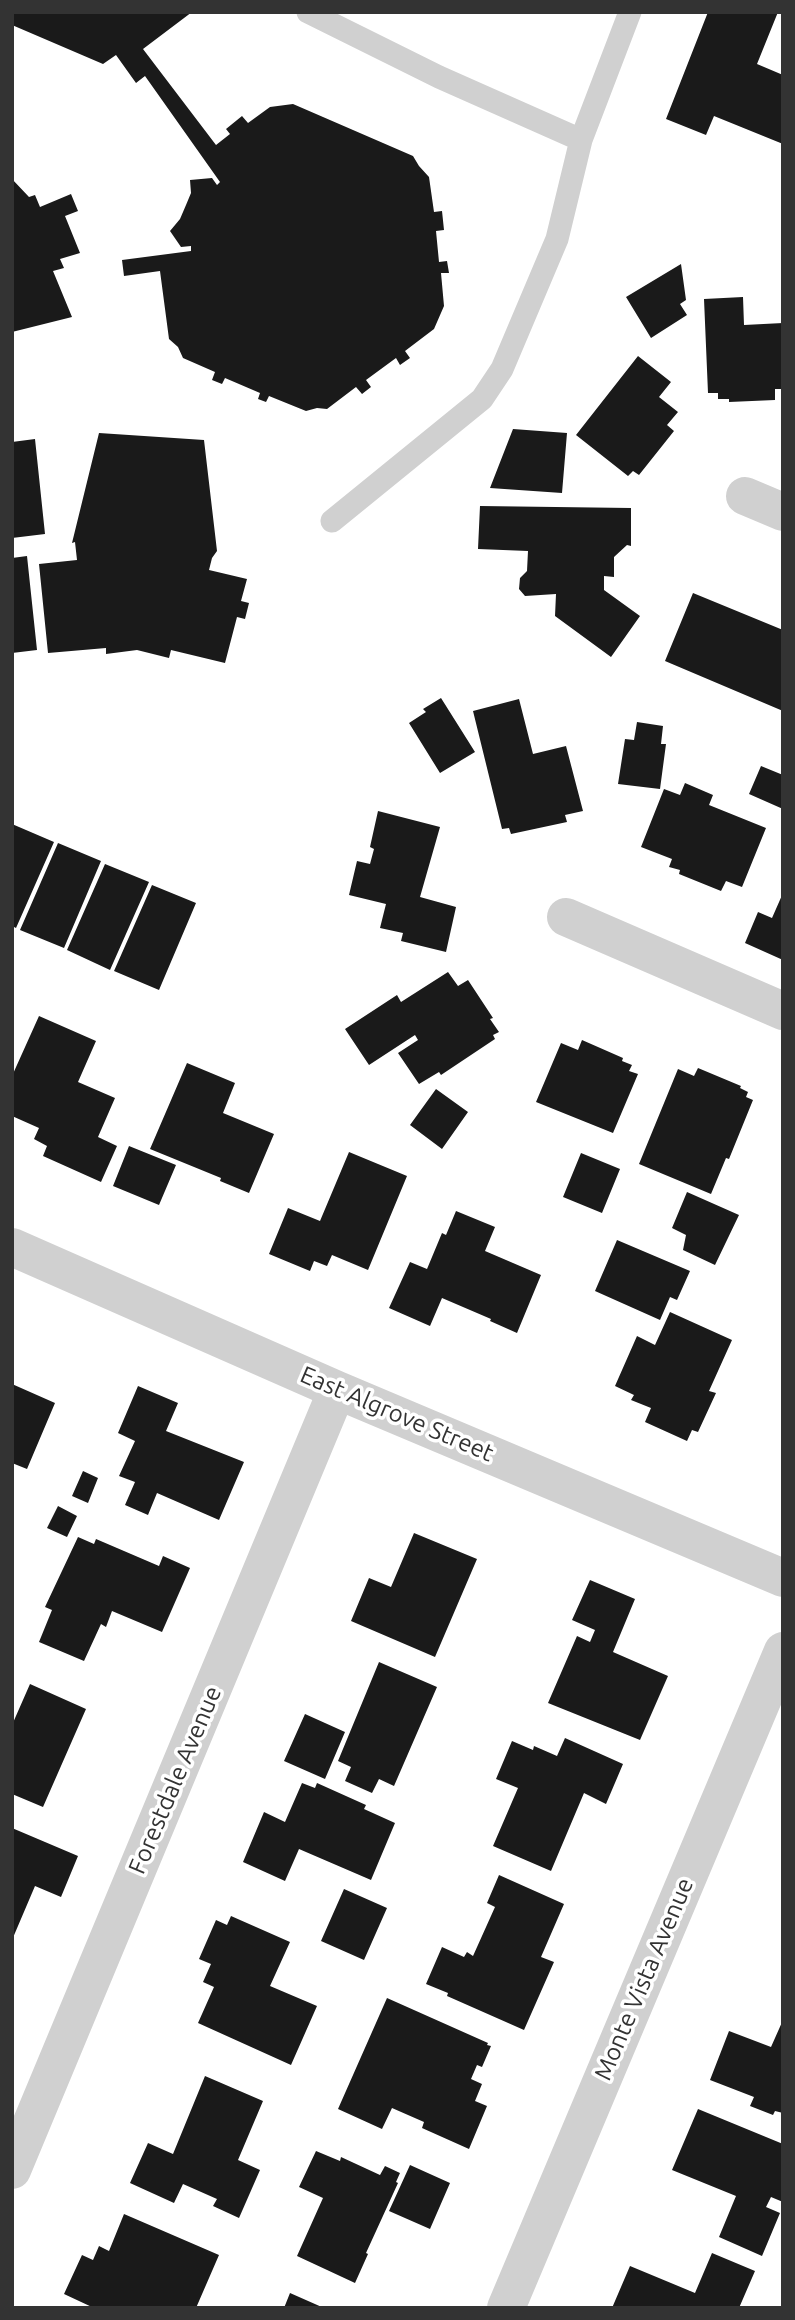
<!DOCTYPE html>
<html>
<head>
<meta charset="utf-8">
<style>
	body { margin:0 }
	#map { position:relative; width:795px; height:2320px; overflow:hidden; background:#fff; font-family:Ubuntu,sans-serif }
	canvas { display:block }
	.frame { position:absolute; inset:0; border:14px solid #333; pointer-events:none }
</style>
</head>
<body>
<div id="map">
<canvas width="795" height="2320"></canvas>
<div class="frame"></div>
</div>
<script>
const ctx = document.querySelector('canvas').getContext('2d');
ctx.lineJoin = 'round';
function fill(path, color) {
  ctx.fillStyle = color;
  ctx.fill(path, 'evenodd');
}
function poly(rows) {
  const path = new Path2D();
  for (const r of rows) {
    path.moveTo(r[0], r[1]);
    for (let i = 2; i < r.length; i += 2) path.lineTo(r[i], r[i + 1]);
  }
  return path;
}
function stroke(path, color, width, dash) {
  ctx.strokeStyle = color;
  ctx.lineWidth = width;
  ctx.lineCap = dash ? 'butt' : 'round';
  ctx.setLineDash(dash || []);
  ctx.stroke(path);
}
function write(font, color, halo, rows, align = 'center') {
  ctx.font = font + ' Ubuntu,sans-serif';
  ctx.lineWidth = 7;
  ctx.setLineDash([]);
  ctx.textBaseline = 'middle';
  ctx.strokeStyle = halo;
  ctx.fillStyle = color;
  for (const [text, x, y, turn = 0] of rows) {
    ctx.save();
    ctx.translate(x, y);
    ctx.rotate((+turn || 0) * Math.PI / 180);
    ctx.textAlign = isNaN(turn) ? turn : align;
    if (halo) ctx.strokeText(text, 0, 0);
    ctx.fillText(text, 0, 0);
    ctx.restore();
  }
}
fill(poly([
	[12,12,192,12,143,49,216,145,230,134,226,129,242,116,248,123,270,107,293,104,413,156,419,166,429,177,434,212,442,211,444,230,436,231,439,262,447,261,449,273,441,273,444,306,434,329,405,351,410,358,400,365,396,358,366,380,371,387,362,394,356,387,327,409,317,408,306,411,269,396,266,402,258,399,260,393,225,378,222,384,212,380,215,372,183,358,178,347,169,339,160,271,124,276,122,260,191,251,191,246,181,247,170,231,180,219,186,205,191,193,190,180,212,178,217,185,220,182,145,76,136,83,116,55,103,64,12,25],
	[708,12,778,12,757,64,783,75,783,144,714,116,706,135,666,119],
	[12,179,29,197,35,195,40,207,71,194,78,211,65,216,80,253,60,259,64,268,53,271,72,317,12,332],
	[681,264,686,300,680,304,687,315,651,338,626,297],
	[743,297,744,325,783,323,783,389,775,389,775,400,729,402,729,399,718,399,718,393,708,393,704,299],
	[638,356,671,382,659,397,678,412,667,425,674,431,639,475,633,471,628,476,576,435],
	[513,429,567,433,562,493,490,488],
	[99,433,204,440,217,551,212,558,209,570,247,579,241,601,249,603,245,619,237,617,225,663,171,650,169,658,137,650,106,654,106,648,48,653,39,564,77,560,75,542,72,543],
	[35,439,45,534,12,538,12,442],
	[480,506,631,508,631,546,627,545,614,557,614,577,604,576,604,590,640,616,611,657,555,616,556,594,525,596,519,589,520,578,527,571,528,551,478,549],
	[27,556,37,650,12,653,12,558],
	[693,593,783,630,783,711,665,661],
	[441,698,475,752,440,773,409,723,426,712,423,709],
	[519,699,533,754,566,746,583,811,565,815,567,822,511,834,509,828,502,829,473,711],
	[637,722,663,726,661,744,666,744,660,789,618,784,625,739,634,740],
	[761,766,783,775,783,809,749,794],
	[685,783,713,795,709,805,766,828,742,887,726,881,721,891,679,874,680,870,669,867,672,859,641,847,664,789,680,795],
	[378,811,440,827,420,897,456,907,446,952,401,941,403,933,380,928,386,904,349,895,357,861,370,864,374,849,370,847],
	[12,824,54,842,16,928,12,926],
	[58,843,101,861,64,948,20,930],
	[105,864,149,882,110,970,67,950],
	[152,885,196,903,159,990,114,971],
	[783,893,783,960,745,943,758,912,772,918],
	[448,972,458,986,468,980,493,1018,490,1019,499,1032,493,1035,495,1039,441,1075,439,1072,419,1084,398,1053,418,1040,415,1035,369,1065,345,1029,397,995,401,1002],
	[39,1016,96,1041,78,1082,115,1098,98,1137,117,1146,101,1182,43,1156,47,1146,34,1139,39,1128,12,1116,12,1076],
	[582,1040,623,1058,622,1061,632,1065,629,1071,638,1074,613,1133,536,1102,561,1043,578,1050],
	[187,1063,235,1083,223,1113,274,1134,249,1193,220,1181,221,1178,150,1149],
	[698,1068,741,1086,740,1088,748,1092,746,1097,753,1100,729,1159,726,1158,711,1194,639,1164,678,1069,694,1076],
	[436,1089,468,1112,442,1149,410,1125],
	[129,1146,176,1165,159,1205,113,1186],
	[349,1152,407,1176,368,1270,332,1255,327,1266,314,1261,310,1271,269,1254,288,1208,320,1221],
	[581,1153,620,1169,602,1213,563,1197],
	[687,1192,739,1215,715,1265,683,1250,686,1235,672,1228],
	[456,1211,495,1227,485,1251,541,1275,517,1333,490,1321,491,1319,442,1298,430,1326,389,1308,410,1262,427,1269,442,1233,446,1235],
	[617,1240,690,1271,677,1300,670,1297,660,1320,595,1291],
	[670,1312,732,1340,709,1391,716,1393,698,1432,692,1430,687,1441,645,1422,651,1408,631,1400,634,1395,615,1386,637,1336,655,1345],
	[12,1384,55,1403,27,1469,12,1463],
	[138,1386,178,1403,166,1431,244,1462,219,1520,157,1493,148,1515,125,1505,135,1482,119,1476,135,1441,118,1433],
	[83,1471,98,1478,88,1503,72,1496],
	[58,1506,77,1516,67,1537,47,1528],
	[414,1533,477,1559,435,1657,351,1621,369,1578,391,1587],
	[78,1537,94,1544,96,1539,159,1566,163,1556,190,1568,162,1632,112,1611,106,1627,101,1624,84,1661,39,1642,52,1610,45,1607],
	[590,1580,635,1599,613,1652,668,1676,640,1740,548,1703,577,1636,590,1642,595,1630,572,1620],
	[379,1662,437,1687,394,1786,379,1779,372,1793,345,1781,351,1767,338,1761],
	[30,1684,86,1709,43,1807,12,1794,12,1725],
	[305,1714,345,1732,325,1779,284,1761],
	[565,1738,623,1764,606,1804,584,1793,551,1871,493,1846,518,1788,496,1779,512,1741,533,1750,534,1746,557,1756],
	[302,1783,315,1788,317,1783,366,1805,364,1809,395,1823,371,1880,299,1849,285,1881,243,1862,264,1812,285,1822],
	[12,1828,78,1856,61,1897,35,1886,12,1940],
	[499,1875,564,1904,541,1957,554,1962,524,2030,447,1996,448,1993,426,1984,442,1947,464,1957,467,1952,473,1956,495,1907,487,1903],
	[344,1889,387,1908,364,1960,321,1941],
	[231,1916,290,1942,270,1986,317,2006,291,2065,198,2023,214,1987,203,1982,211,1964,199,1959,216,1920,227,1925],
	[387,1998,488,2043,487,2045,491,2046,482,2067,477,2065,471,2079,482,2084,475,2101,487,2106,469,2149,422,2128,424,2122,392,2108,382,2129,338,2109],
	[783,2020,783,2113,775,2111,773,2115,750,2106,754,2097,710,2080,729,2031,771,2047],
	[205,2076,263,2101,238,2160,260,2170,239,2218,213,2206,217,2199,183,2184,174,2203,130,2183,148,2143,173,2154],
	[698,2109,783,2144,783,2202,771,2197,766,2207,780,2213,762,2256,719,2237,736,2196,672,2170],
	[316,2151,340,2161,341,2157,380,2175,385,2166,400,2173,396,2182,398,2183,366,2253,368,2254,355,2283,297,2256,323,2198,299,2187],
	[410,2165,450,2183,430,2229,389,2211],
	[124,2214,219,2255,196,2308,94,2308,64,2294,82,2255,93,2260,99,2246,109,2251],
	[712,2253,755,2271,739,2308,612,2308,630,2266,695,2293],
	[290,2293,324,2308,284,2308]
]), '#1a1a1a');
stroke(poly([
	[308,12,439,77,581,140,630,12],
	[332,521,482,399,502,369,557,239,581,140]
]), '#d0d0d0', 23);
stroke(poly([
	[745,496,783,512],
	[566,917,783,1011],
	[12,1247,337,1390,783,1578],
	[12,2170,337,1390],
	[506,2308,783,1651]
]), '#d0d0d0', 38);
write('24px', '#333', '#fff', [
	["East Algrove Street",397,1414,23],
	["Forestdale Avenue",175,1780,-67],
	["Monte Vista Avenue",644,1979,-67]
]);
</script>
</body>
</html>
